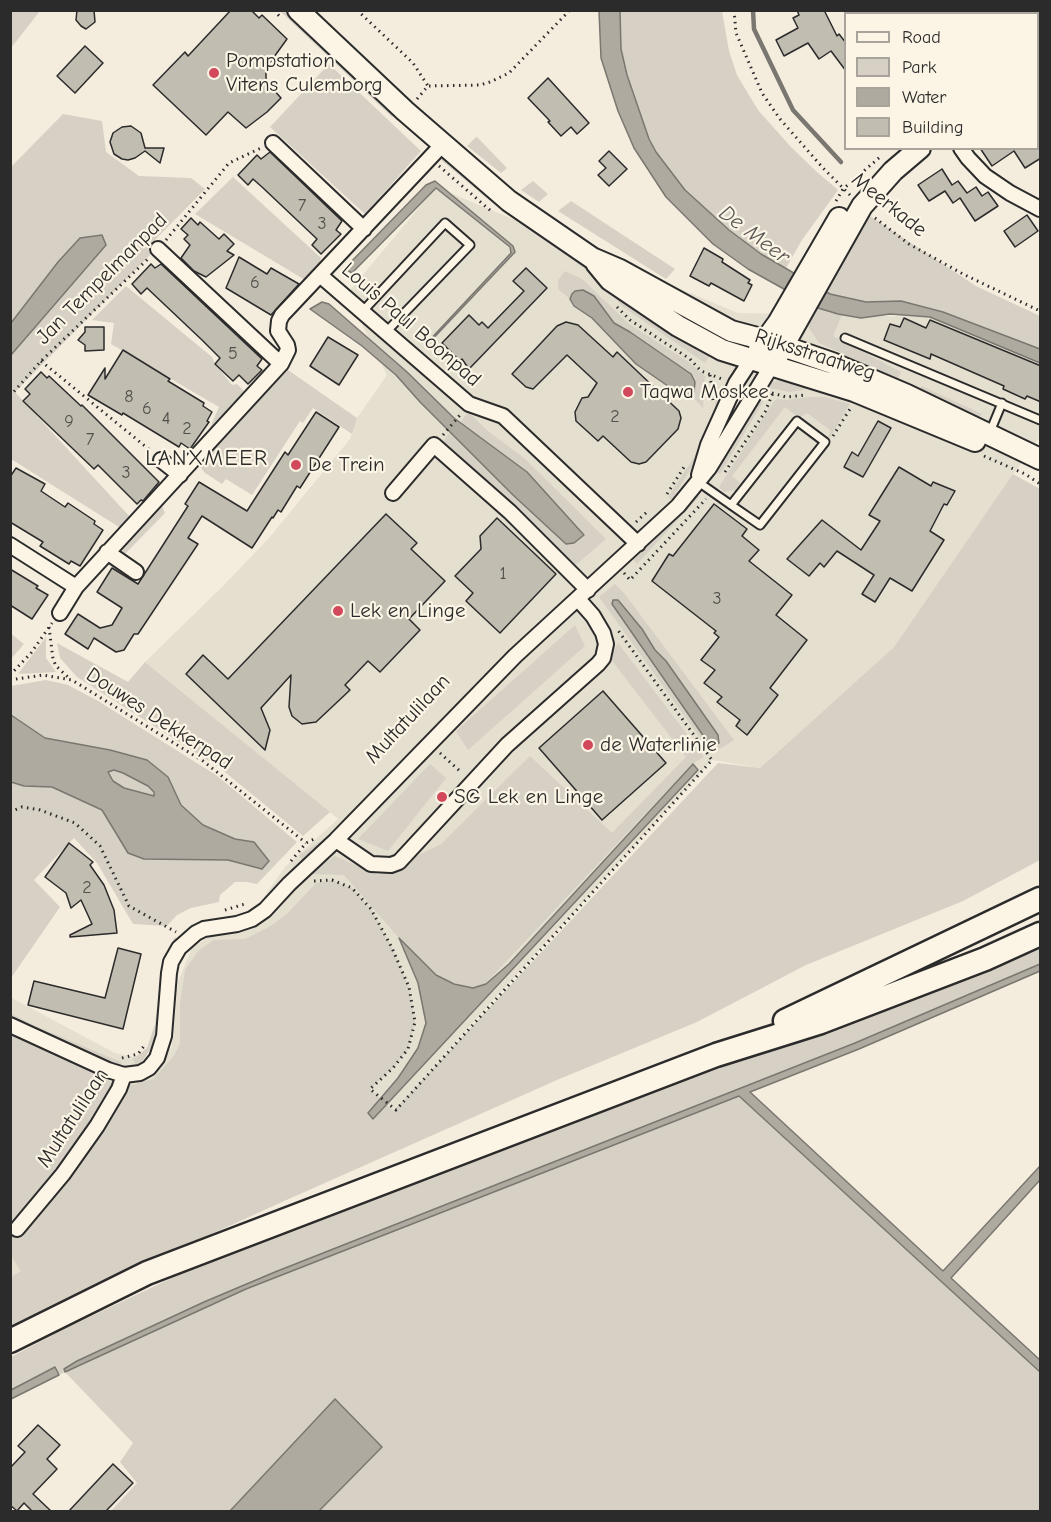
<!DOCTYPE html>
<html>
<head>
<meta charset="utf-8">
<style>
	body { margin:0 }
	#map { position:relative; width:1051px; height:1522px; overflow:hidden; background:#f4edde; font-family:"Comic Neue",sans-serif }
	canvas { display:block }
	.frame { position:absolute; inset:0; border:12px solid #2b2b2b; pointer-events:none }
	.legend { position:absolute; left:844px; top:12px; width:195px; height:138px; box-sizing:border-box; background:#fcf5e5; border:2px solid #a8a49b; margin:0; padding:8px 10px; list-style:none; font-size:18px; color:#2b2b2b }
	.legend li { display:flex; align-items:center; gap:12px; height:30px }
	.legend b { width:30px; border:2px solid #a8a49b }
</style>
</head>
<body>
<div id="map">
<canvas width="1051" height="1522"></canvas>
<div class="frame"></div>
<ul class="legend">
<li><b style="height:8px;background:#fcf5e5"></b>Road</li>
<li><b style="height:16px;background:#d6d1c4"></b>Park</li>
<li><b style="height:16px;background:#afaaa0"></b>Water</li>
<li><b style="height:16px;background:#c2bdb1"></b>Building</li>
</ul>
</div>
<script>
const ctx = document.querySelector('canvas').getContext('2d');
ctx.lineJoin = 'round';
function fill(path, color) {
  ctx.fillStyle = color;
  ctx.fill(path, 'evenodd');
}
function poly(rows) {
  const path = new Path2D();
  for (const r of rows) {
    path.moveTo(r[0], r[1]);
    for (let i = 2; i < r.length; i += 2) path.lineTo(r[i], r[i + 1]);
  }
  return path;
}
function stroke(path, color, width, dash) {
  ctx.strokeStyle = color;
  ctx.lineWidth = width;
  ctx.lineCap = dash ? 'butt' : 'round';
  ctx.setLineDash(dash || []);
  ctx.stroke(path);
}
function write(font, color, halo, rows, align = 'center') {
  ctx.font = font + ' "Comic Neue",sans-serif';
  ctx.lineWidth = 4.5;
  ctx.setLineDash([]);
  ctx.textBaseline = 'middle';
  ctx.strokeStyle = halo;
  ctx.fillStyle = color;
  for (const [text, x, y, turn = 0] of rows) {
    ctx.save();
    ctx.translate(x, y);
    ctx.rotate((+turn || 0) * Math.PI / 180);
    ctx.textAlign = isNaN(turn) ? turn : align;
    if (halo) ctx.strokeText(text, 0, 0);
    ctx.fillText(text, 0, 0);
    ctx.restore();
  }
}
fill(poly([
	[436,187,738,313,930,317,1040,363,1040,440,1038,439,894,647,760,768,712,760,370,1136,11,1299,10,997,115,1053,162,1063,172,1046,178,982,192,948,259,904,285,867,338,819,145,662,223,586,269,538,350,439,357,418,387,375,347,294]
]), '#e5dfd0');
fill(poly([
	[11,10,40,11,11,48,10,11],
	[280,11,292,11,400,110,392,117],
	[620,11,722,11,729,51,737,75,758,110,791,147,817,172,838,190,802,240,786,268,751,247,701,206,676,180,656,152,649,139,627,75,621,49],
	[329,64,421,151,365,214,270,127],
	[63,114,102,121,106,152,139,176,191,178,205,189,150,245,155,250,15,392,130,517,119,527,11,459,10,168],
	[476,137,477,137,507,168,501,173,467,146],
	[445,155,505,206,662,326,711,353,705,363,622,306,595,276,494,204,441,160],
	[233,177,321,258,317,273,305,280,195,214],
	[533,181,548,194,539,202,521,190],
	[571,201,675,269,666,279,558,211],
	[867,214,976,286,1040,316,1040,349,943,312,915,304,884,301,866,302,830,294,826,290,838,270],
	[565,271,582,279,629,324,687,361,705,376,703,408,691,395,695,382,691,374,630,332,616,325,608,318,594,297,570,299,558,289,558,280],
	[126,286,212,357,215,364,232,385,237,384,245,392,205,439,219,407,111,344,114,323,92,320],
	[818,307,842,315,833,336,901,372,898,379,819,343,807,325],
	[288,370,357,418,352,434,313,408,303,423,300,421,252,495,226,479,222,484,205,473,201,468,201,462,204,458],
	[784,379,821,386,872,404,814,388,789,392,765,387,769,383],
	[715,386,725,389,715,422,698,458,671,500,668,497,693,459,711,422,716,400],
	[922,386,982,414,977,420,918,392],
	[809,397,825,397,850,404,828,441,830,430,807,413,799,418,785,407,732,476,740,483,735,490,724,492,719,487,774,401,777,399,786,400],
	[756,400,763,402,720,474,714,470],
	[468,412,488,431,524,458,606,539,577,564,572,565,547,539,441,444,451,431,459,439,527,472,460,423],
	[1013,474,1040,489,1040,860,963,901,806,965,697,1022,557,1080,282,1202,108,1281,11,1328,11,1277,21,1271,11,1256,11,1035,113,1083,128,1086,153,1079,173,1057,180,1044,180,1004,185,970,199,950,214,940,245,939,269,927,286,915,316,883,332,880,352,888,371,909,392,948,409,987,415,1022,408,1049,393,1068,370,1089,393,1111,718,763,760,768,894,647],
	[697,491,699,497,637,564,632,558],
	[162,506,165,513,125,554,119,548],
	[615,584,624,593,734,740,715,752,711,753,599,597],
	[613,600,619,601,642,629,655,650,666,661,718,735,718,743,663,680,612,605],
	[575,625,585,646,468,750,456,731],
	[10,633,24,644,11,659,10,659],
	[46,637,46,658,56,672,18,674],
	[57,643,128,682,145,662,330,812,303,836,220,768,77,677,60,658],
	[618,643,704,757,692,764,485,984,473,988,451,982,433,972,399,938,344,875,309,874,335,856,378,875,441,844,530,756,612,833,686,757,610,658],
	[46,680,68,685,98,701,216,775,297,842,257,884,247,882,235,882,220,895,219,902,191,908,177,915,167,926,133,924,97,863,74,838,34,880,60,907,11,978,11,782,24,786,52,787,102,810,115,829,144,859,228,860,262,868,254,842,235,839,203,825,181,805,168,777,147,760,110,750,44,738,11,715,11,686],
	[430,764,446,778,388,851,358,839],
	[114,770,123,773,148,786,154,792,154,796,124,788,113,781,107,772],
	[326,838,329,840,302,861,299,855],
	[175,937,178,939,167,960,157,1038,144,1059,136,1065,133,1059,147,1048,155,1024,163,960],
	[1040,949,1040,972,859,1049,739,1096,1040,1372,1040,1511,319,1511,382,1447,335,1400,230,1511,111,1511,137,1483,120,1462,133,1443,65,1372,11,1399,11,1357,66,1328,193,1268,280,1232,701,1067,823,1036],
	[10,1013,33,1025,121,1062,120,1067,100,1060,11,1019]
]), '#d6d1c4');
const water = poly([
	[599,11,620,11,621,49,627,75,649,139,656,152,685,190,729,230,761,254,830,294,866,302,901,301,943,312,1040,349,1040,363,930,317,890,314,861,318,838,314,818,308,748,269,713,244,666,197,634,148,618,111,601,58,599,11],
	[435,181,513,246,515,252,426,346,425,345,511,253,510,247,436,188,352,273,347,270,347,266,426,185,435,181],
	[102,235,106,245,11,355,11,323,58,262,80,238,102,235],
	[583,290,594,296,614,323,630,332,691,374,695,382,694,392,686,395,678,393,636,364,592,318,574,306,570,299,572,294,575,291,583,290],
	[322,302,329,304,407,372,454,418,527,472,584,535,574,543,566,544,513,495,420,402,396,375,362,346,310,309,322,302],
	[613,600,618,600,642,629,655,650,666,661,718,735,719,743,713,745,709,744,612,604,613,600],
	[11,715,45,738,110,750,147,760,168,777,181,805,203,825,235,839,254,842,269,861,262,869,228,860,144,859,128,853,102,810,52,787,24,786,11,782,11,715],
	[114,770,123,773,148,786,154,792,154,796,124,788,113,781,108,772,114,770],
	[693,764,698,770,373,1119,368,1113,398,1078,418,1048,426,1023,418,983,399,938,436,975,454,984,473,988,486,984,509,964,693,764],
	[1040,964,1040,971,859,1049,750,1092,943,1271,1040,1166,1040,1180,951,1278,1040,1360,1040,1372,739,1096,246,1289,65,1372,64,1369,77,1361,204,1302,275,1272,855,1043,1040,964],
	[55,1367,59,1375,11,1399,11,1390,55,1367],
	[335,1399,382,1447,319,1511,230,1511,335,1399]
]);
fill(water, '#afaaa0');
stroke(water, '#7a7771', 1.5);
stroke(poly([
	[753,10,754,29,793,110,841,162]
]), '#7a7771', 4.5);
const building = poly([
	[77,10,94,10,95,22,86,29,81,26,76,20,77,10],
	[231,10,251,10,259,18,262,15,287,39,266,68,266,81,281,98,267,112,246,128,228,112,206,135,153,85,185,52,188,56,231,10],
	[797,10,824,10,837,36,839,34,846,43,846,71,831,51,819,59,808,43,784,56,776,40,798,28,793,18,799,15,797,10],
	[85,46,103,63,75,93,57,76,85,46],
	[548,78,589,123,577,134,571,127,561,136,548,122,550,121,528,98,548,78],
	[131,126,141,133,145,148,164,148,160,163,145,151,135,158,128,160,122,159,114,154,110,142,113,133,122,127,131,126],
	[980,148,1041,148,1041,158,1025,168,1014,151,992,166,980,148],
	[609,151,627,169,609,186,598,175,606,168,599,161,609,151],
	[270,152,342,221,336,230,341,234,321,254,312,245,317,239,262,187,253,179,248,185,238,175,257,155,261,159,270,152],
	[942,169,952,185,958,181,967,193,976,187,982,196,988,192,998,206,975,221,960,198,953,203,945,191,929,201,918,185,942,169],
	[1027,215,1038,231,1015,247,1004,231,1027,215],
	[191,218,198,225,200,222,219,239,224,234,234,244,227,251,234,255,206,277,194,271,181,258,190,245,184,239,188,235,181,229,191,218],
	[704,248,723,259,722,262,750,280,748,283,752,285,744,301,711,283,709,286,690,276,704,248],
	[239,257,267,274,271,268,299,284,271,315,226,288,239,257],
	[151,264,155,268,161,264,262,359,257,366,262,370,248,384,239,375,233,381,215,364,220,358,202,340,147,288,141,294,132,284,151,264],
	[526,268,547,288,469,369,462,359,460,361,442,343,469,315,479,325,482,322,488,328,524,291,513,281,526,268],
	[904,318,926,328,930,320,1041,366,1041,402,1027,396,1025,399,1003,389,1004,386,931,354,930,359,884,340,890,324,900,327,904,318],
	[566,322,578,325,613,357,617,352,679,411,681,418,678,429,646,462,639,464,631,462,603,436,598,441,576,421,575,412,582,398,588,397,597,383,567,355,533,389,526,387,512,374,557,326,566,322],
	[85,327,104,327,104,350,85,351,85,345,78,340,85,332,85,327],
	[328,337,358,355,339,385,310,366,328,337],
	[123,350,170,379,168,381,204,403,203,406,212,412,207,421,209,422,190,449,181,443,179,447,123,413,122,415,88,395,105,368,105,379,123,350],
	[41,372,47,378,49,376,81,406,82,405,159,482,143,501,141,500,137,504,98,465,94,469,23,401,30,394,25,389,41,372],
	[316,412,339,427,300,488,297,486,281,512,278,510,273,518,272,517,252,548,202,516,188,538,198,544,138,634,134,634,124,650,116,652,94,638,88,649,65,634,78,614,100,628,112,625,122,608,97,592,112,568,138,584,188,506,185,504,199,482,247,511,285,452,288,455,316,412],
	[878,421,891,428,863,477,844,467,852,452,858,456,878,421],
	[899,467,931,486,933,482,955,491,947,505,944,504,930,531,944,540,912,591,890,578,875,602,862,594,874,575,837,551,824,567,820,563,809,576,787,559,822,520,861,550,880,521,869,515,899,467],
	[16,468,45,484,41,491,65,507,68,503,95,521,94,524,103,530,80,566,71,561,69,564,40,546,43,542,10,522,10,477,16,468],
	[714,504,747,529,742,536,759,550,749,561,792,595,776,615,807,640,770,688,778,695,747,735,736,726,740,720,717,702,722,697,704,683,715,670,701,660,719,637,714,633,716,631,652,581,669,554,673,556,714,504],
	[386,514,417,543,411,549,445,581,409,619,420,630,380,672,368,661,345,685,350,690,316,722,302,724,292,716,289,707,291,675,261,708,270,730,265,750,186,674,203,655,228,679,386,514],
	[497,518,556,574,500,633,466,601,473,593,455,576,481,549,480,536,497,518],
	[10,569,38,586,36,588,48,595,32,619,10,605,10,569],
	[603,691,666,763,602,820,539,748,603,691],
	[69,843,93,862,90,865,104,885,114,910,117,933,70,937,70,935,92,924,81,900,71,908,66,893,45,877,69,843],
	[118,948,141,954,123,1029,28,1005,34,981,105,998,118,948],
	[38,1425,60,1445,47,1459,57,1469,33,1494,52,1512,33,1512,24,1503,17,1511,10,1505,10,1468,25,1452,18,1446,38,1425],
	[113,1464,133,1483,105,1512,68,1512,113,1464]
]);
fill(building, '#c2bdb1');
stroke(building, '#2b2b2b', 1.5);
const lane = poly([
	[362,312,445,223,470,245,386,332],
	[845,338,1040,420],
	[990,432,1002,403],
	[697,481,731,505,760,525,825,442,797,421,731,505]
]);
const street = poly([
	[858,10,860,14],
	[995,10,997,14],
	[1035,14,1040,10],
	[1038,71,1040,74],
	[273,143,364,229],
	[961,148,968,158,985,176,1010,193,1040,209],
	[158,249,281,364],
	[321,276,469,404,503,416,638,544],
	[161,460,180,475],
	[699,475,708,445,736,383,751,360],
	[393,493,434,445,510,512,588,590],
	[10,545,76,587],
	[107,552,136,572],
	[60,613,76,587,281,364,288,350,287,345,278,331,279,321,282,315,443,144],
	[336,840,371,864,391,865,399,862,507,745,598,664,603,658,606,644,603,633,593,616,578,599],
	[10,1025,108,1070,124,1075,140,1073,149,1068,157,1058,164,1036,169,973,171,962,179,948,196,933,204,929,237,924,252,919,265,910,289,884,336,840,515,656,678,506,709,468,772,365],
	[17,1229,63,1174,97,1126,119,1089,124,1075]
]);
const secondary = poly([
	[298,10,405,111,509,201,592,258,620,270,731,331,765,340,832,363,907,395,1040,459],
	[1038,59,1040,57],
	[596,263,610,280,678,326,722,350,854,391,975,441],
	[759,349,778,323,839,218],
	[778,355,862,206,893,171,920,148]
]);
const primary = poly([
	[785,1021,1040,899],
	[10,1341,147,1273,716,1055,821,1022,985,959,1040,934]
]);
stroke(lane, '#2b2b2b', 11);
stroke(street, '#2b2b2b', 18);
stroke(secondary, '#2b2b2b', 24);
stroke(primary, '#2b2b2b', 27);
stroke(poly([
	[274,10,281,18],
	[357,10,413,63,428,86],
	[734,10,736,33,762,93,780,119,823,168,850,195],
	[978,10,979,14],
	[417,99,428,86,480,85,490,82,509,73,570,10],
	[439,166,491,211],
	[836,201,843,189,880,157],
	[875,218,909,244,963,274,1040,311],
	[166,240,229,163,261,148],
	[617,307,630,320,690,359,701,371,722,379],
	[41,361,151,451],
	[710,375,713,400],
	[772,393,786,397,806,395],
	[10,396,41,361,149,258],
	[443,435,460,415],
	[833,436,850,409],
	[984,456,1025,474,1040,484],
	[725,472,765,412,773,393],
	[667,494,686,464],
	[636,522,647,512],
	[624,573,630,580,706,499],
	[49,627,53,659,56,666,70,679],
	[10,675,31,653,52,623],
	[10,680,43,675,72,680,203,761,306,843],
	[440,753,462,773],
	[10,812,22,807,40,810,75,823,100,846,129,906,176,932],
	[291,861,306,843,314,839],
	[314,881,332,880,352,888,371,909,392,948,409,987,415,1022,408,1049,393,1068,370,1089,396,1110,712,760,617,629],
	[225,910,248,903],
	[122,1058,138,1054,144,1046]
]), '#2b2b2b', 3, [1.5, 4.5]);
stroke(lane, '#fcf5e5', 7);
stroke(street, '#fcf5e5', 14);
stroke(secondary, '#fcf5e5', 20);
stroke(primary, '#fcf5e5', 22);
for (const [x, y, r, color] of [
	[214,73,6,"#d1495b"],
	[628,392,6,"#d1495b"],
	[296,465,6,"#d1495b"],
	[338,611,6,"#d1495b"],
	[588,745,6,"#d1495b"],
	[442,797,6,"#d1495b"]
]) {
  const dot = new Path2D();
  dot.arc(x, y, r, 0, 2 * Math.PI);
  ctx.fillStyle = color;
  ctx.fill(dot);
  stroke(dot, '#fcf5e5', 2);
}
write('18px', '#51504c', null, [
	["7",302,206],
	["3",322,224],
	["6",255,283],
	["5",233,354],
	["8",129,397],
	["6",147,409],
	["2",615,417],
	["4",166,419],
	["9",69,422],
	["2",187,429],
	["7",90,440],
	["3",126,473],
	["1",503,574],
	["3",717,599],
	["2",87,888]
]);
write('21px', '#2b2b2b', '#fcf5e5', [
	["Pompstation",226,61],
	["Vitens Culemborg",226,85],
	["Taqwa Moskee",640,392],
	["De Trein",308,465],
	["Lek en Linge",350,611],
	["de Waterlinie",600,745],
	["SG Lek en Linge",454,797]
], 'left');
write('21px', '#2b2b2b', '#fcf5e5', [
	["Meerkade",889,205,39],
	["Jan Tempelmanpad",102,279,-45],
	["Louis Paul Boonpad",411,325,41],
	["Rijksstraatweg",815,355,18],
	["Douwes Dekkerpad",159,719,33],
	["Multatulilaan",408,719,-47],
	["Multatulilaan",73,1118,-57]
]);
write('italic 22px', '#595754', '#fcf5e5', [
	["De Meer",754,235,37]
]);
ctx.letterSpacing = '1.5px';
write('22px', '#2b2b2b', '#fcf5e5', [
	["LANXMEER",207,459]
]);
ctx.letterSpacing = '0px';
</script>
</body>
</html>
